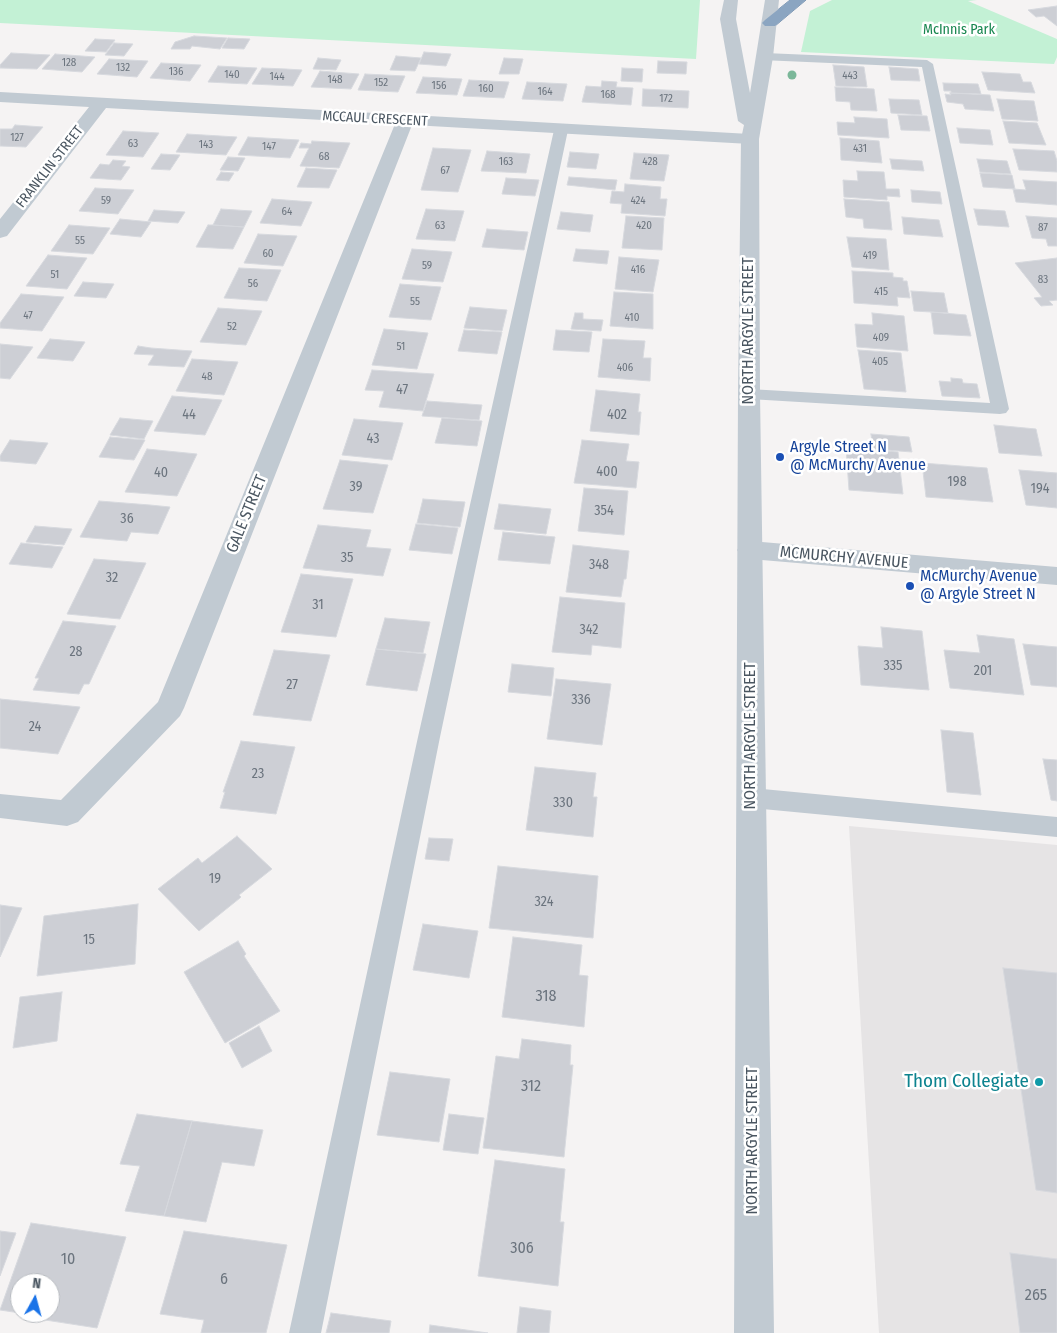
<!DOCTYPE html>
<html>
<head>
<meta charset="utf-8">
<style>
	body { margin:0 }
	#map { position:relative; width:1057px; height:1333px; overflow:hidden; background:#f5f3f3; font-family:"Fira Sans Condensed",sans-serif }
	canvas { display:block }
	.north { position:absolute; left:10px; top:1273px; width:50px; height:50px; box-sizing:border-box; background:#fff; border:1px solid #b7bbc0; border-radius:50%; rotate:7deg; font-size:14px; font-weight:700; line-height:20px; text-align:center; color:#4a5661 }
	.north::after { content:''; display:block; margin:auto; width:18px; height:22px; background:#1a73e8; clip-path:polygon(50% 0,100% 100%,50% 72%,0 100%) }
</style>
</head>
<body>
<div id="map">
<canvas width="1057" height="1333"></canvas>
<div class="north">N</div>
</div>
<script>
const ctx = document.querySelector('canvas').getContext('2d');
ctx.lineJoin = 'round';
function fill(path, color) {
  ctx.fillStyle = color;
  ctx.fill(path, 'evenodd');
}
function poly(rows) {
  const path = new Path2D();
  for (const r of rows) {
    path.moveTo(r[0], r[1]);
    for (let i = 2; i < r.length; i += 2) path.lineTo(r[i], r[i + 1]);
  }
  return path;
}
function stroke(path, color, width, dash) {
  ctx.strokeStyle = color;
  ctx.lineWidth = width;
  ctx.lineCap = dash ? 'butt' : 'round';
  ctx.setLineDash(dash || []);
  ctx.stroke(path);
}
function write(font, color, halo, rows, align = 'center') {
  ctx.font = font + ' "Fira Sans Condensed",sans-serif';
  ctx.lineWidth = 5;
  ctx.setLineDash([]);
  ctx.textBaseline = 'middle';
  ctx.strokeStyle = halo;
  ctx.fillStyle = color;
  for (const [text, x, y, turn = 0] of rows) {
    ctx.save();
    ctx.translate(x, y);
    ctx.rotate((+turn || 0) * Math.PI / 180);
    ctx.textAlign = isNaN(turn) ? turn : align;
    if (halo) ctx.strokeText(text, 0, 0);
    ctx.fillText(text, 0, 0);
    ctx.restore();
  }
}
fill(poly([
	[849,826,1057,845,1057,1333,879,1333]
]), '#e6e4e5');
fill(poly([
	[0,0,700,0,696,59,0,23],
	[832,0,977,0,968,1,1057,39,1057,57,1054,64,801,52,810,11]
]), '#c3f1d5');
const building = poly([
	[1057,6,1057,26,1044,16,1036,17,1028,10,1057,6],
	[194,36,227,38,220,49,192,46,190,49,171,49,175,42,194,36],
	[228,38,250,39,244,49,222,48,228,38],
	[95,39,115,40,106,52,85,51,95,39],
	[114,43,133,44,124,56,105,55,114,43],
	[424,52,451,54,446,66,419,64,424,52],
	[11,53,30,54,50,55,37,69,0,68,0,65,11,53],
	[55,54,95,57,82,72,42,69,55,54],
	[396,56,421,58,415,71,390,70,396,56],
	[318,58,341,60,336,70,313,69,318,58],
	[504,58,523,59,519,74,499,74,504,58],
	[109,59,148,61,137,77,97,74,109,59],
	[658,61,687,62,686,74,657,73,658,61],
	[161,63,201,65,190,81,150,78,161,63],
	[833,65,864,67,867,87,836,86,833,65],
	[218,66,257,68,247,84,208,82,218,66],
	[889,67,918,69,920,81,891,80,889,67],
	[262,68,286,69,302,70,293,86,252,84,262,68],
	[622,68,643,69,642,82,621,81,622,68],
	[320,71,359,74,351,89,311,87,320,71],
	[982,72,1020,74,1023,82,1031,82,1035,93,988,90,982,72],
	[365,74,405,76,398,92,358,90,365,74],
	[423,77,462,79,457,95,416,93,423,77],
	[469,80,509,82,504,98,463,96,469,80],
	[602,81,617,82,616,87,633,88,631,105,582,102,586,86,601,87,602,81],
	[527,82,567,84,563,101,522,99,527,82],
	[943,83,978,84,981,94,951,93,951,91,944,91,943,83],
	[835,87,874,89,877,111,851,110,850,102,836,101,835,87],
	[643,89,689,91,688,108,642,106,643,89],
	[950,93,990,95,994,111,965,109,963,104,947,102,945,94,951,95,950,93],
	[889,99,919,100,922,115,891,113,889,99],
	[997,99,1034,101,1038,121,1002,119,997,99],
	[898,115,927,116,930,131,901,130,898,115],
	[854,117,887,119,889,138,838,135,837,122,855,123,854,117],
	[1003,121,1037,123,1046,145,1009,143,1003,121],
	[15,125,43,127,26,147,0,146,0,129,12,129,15,125],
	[957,128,990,130,993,145,960,143,957,128],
	[123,131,159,133,143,157,106,155,123,131],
	[187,134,237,137,226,155,176,152,187,134],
	[248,137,299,140,290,158,238,155,248,137],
	[840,138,879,141,882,163,841,160,840,138],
	[312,141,350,143,339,168,300,166,309,148,299,148,301,143,311,144,312,141],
	[433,148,471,150,458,192,421,190,433,148],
	[1013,149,1054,151,1057,161,1057,172,1019,170,1013,149],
	[487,151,530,154,526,173,481,171,487,151],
	[570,152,599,154,596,169,567,167,570,152],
	[634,153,669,155,664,181,630,179,634,153],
	[161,154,180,155,170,170,151,169,161,154],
	[228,157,245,158,238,171,220,170,228,157],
	[890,159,922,161,924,171,892,169,890,159],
	[977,159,1007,161,1011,174,980,172,977,159],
	[113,160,126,161,122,166,130,167,121,180,90,178,100,164,109,165,113,160],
	[306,168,337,170,329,188,297,187,306,168],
	[857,171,884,172,886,189,899,189,900,197,887,196,887,200,844,197,843,180,858,181,857,171],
	[221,172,234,173,229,181,216,180,221,172],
	[980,173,1012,175,1015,189,983,187,980,173],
	[569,177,617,180,615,190,567,185,569,177],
	[506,178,539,180,535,196,502,194,506,178],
	[1023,180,1057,182,1057,205,1016,202,1013,189,1026,190,1023,180],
	[625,184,661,187,660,199,667,199,665,216,621,213,622,204,610,203,612,191,624,192,625,184],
	[95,188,134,190,118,214,79,211,95,188],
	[911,190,940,192,942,204,912,202,911,190],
	[272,199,312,202,301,226,260,223,272,199],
	[844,199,889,202,892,230,864,228,863,219,846,217,844,199],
	[221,209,252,211,244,227,213,225,221,209],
	[426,209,464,211,455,241,416,239,426,209],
	[974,209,1005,211,1009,227,978,225,974,209],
	[154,210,185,212,178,223,148,221,154,210],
	[561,212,593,215,590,232,557,229,561,212],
	[626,216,664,218,662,250,622,248,626,216],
	[1026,216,1057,218,1057,246,1048,246,1046,239,1032,238,1026,216],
	[902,217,939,220,943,237,904,234,902,217],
	[120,219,151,222,141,237,110,234,120,219],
	[69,225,110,228,93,254,51,251,69,225],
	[208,225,213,225,244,227,233,249,196,247,208,225],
	[487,229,528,232,524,250,482,247,487,229],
	[258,234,297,236,283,266,244,263,258,234],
	[847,237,886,239,889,270,852,267,847,237],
	[412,249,452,252,443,282,402,279,412,249],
	[576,249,609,251,607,264,573,261,576,249],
	[48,255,87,258,67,289,26,286,48,255],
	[619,257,659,260,653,292,615,289,619,257],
	[1057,258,1057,300,1049,301,1053,305,1041,306,1034,298,1042,297,1015,263,1057,258],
	[239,268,281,270,267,301,224,298,239,268],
	[852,271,893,273,893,277,903,278,903,281,907,281,910,298,897,297,898,306,854,303,852,271],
	[83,282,114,284,106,298,74,296,83,282],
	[400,284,441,287,431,320,389,317,400,284],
	[911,291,944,293,948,313,914,311,911,291],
	[614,292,653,294,653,329,610,326,614,292],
	[21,294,64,297,42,331,0,328,0,323,21,294],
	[470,307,507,310,502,331,464,328,470,307],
	[218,308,262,311,246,345,200,342,218,308],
	[931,312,966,315,971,336,934,334,931,312],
	[575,313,583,313,583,319,603,320,601,331,571,329,575,313],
	[872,313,904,316,908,351,857,347,855,324,873,325,872,313],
	[384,329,428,333,417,369,372,365,384,329],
	[464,330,502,332,497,354,458,351,464,330],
	[556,330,592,332,589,352,553,350,556,330],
	[50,339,85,342,73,361,37,358,50,339],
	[603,339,645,341,643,358,651,358,650,381,598,377,603,339],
	[0,344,33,347,10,379,0,378,0,344],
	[138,346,151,348,192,351,184,367,148,365,154,355,134,354,138,346],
	[858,350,901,353,906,392,864,389,858,350],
	[192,359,238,362,224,395,176,391,192,359],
	[372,370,434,374,423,411,379,407,384,391,365,390,372,370],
	[951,378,962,379,963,383,977,384,980,398,942,396,939,381,951,382,951,378],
	[596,390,640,394,638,412,641,412,639,435,590,431,596,390],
	[172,396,222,400,205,435,154,431,172,396],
	[427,401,482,405,479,420,422,416,427,401],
	[120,418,153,421,144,439,110,435,120,418],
	[442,418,482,421,477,446,435,443,442,418],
	[354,419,403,423,392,460,342,455,354,419],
	[994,425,1036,429,1042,456,999,453,994,425],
	[871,434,909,437,912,452,873,449,871,434],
	[110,437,145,440,134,460,99,457,110,437],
	[10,440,48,443,36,464,0,461,0,456,10,440],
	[582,440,629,444,626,461,639,462,636,488,574,483,582,440],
	[846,448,898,452,903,494,849,490,846,448],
	[147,449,197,454,177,496,125,492,147,449],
	[340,460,388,465,373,513,323,509,340,460],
	[922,463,987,468,993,502,926,497,922,463],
	[1019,470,1057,473,1057,508,1026,505,1019,470],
	[584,488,628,491,624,535,578,531,584,488],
	[423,499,465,502,460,527,417,523,423,499],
	[99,501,150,505,170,507,158,534,131,532,127,541,80,537,99,501],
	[499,504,551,509,546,534,494,529,499,504],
	[416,524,458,528,452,554,409,550,416,524],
	[318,525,371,530,366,547,391,549,383,576,303,568,318,525],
	[35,526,72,529,64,545,26,542,35,526],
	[503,532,555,537,550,564,498,560,503,532],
	[21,543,63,547,52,568,9,564,21,543],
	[573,545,629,551,626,579,624,579,621,597,566,592,573,545],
	[94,559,146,563,120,619,67,614,94,559],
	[301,574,353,579,336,637,281,632,301,574],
	[560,597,625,603,621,648,592,645,591,655,552,652,560,597],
	[385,618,430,622,423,653,376,649,385,618],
	[63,621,116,626,89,684,84,684,79,694,33,690,39,678,35,678,63,621],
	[881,627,922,631,929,690,861,685,858,646,883,648,881,627],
	[977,635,1014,639,1024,695,950,688,944,650,980,653,977,635],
	[1023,644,1057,647,1057,687,1031,685,1023,644],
	[376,649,426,654,417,691,366,685,376,649],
	[274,650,330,655,311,721,253,715,274,650],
	[512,664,554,668,551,696,508,692,512,664],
	[556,679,611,684,602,745,547,739,556,679],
	[0,699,80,707,58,754,0,748,0,699],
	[941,730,973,733,981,795,947,792,941,730],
	[241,741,295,747,276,814,220,808,225,792,223,792,241,741],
	[1043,759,1057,760,1057,801,1051,800,1043,759],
	[535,767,596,773,593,797,597,797,593,837,526,830,535,767],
	[237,836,272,869,239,895,241,897,240,898,199,931,158,889,198,858,202,863,237,836],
	[429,838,453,839,449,861,425,859,429,838],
	[498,866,598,876,593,938,489,928,498,866],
	[138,904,135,964,37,976,44,916,138,904],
	[0,905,22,908,0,957,0,905],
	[423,924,478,931,469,978,413,970,423,924],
	[513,937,582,945,579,975,588,976,584,1027,502,1017,513,937],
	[238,941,246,954,244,956,280,1011,225,1043,184,972,238,941],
	[1003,968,1057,973,1057,1193,1036,1190,1003,968],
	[62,992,57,1041,13,1048,20,997,62,992],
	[259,1026,272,1051,242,1068,229,1043,259,1026],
	[522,1039,571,1045,570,1065,573,1065,564,1157,483,1148,496,1056,519,1059,522,1039],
	[390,1072,450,1079,439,1142,377,1135,390,1072],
	[137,1114,192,1121,164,1216,125,1211,140,1166,120,1164,137,1114],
	[449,1114,484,1118,478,1154,443,1150,449,1114],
	[192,1121,263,1130,254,1166,222,1162,206,1222,164,1216,192,1121],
	[495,1160,565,1169,560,1222,564,1222,558,1286,478,1276,495,1160],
	[31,1223,126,1237,97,1328,39,1319,40,1315,23,1313,50,1313,50,1283,20,1283,20,1313,0,1310,31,1223],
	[0,1231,16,1233,0,1276,0,1231],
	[184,1231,287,1245,266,1333,201,1333,204,1320,160,1314,184,1231],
	[1010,1253,1057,1259,1057,1333,1020,1333,1010,1253],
	[520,1307,551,1311,549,1333,517,1333,520,1307],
	[331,1313,391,1321,389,1333,326,1333,331,1313],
	[430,1325,488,1333,429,1333,430,1325]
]);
fill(building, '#cdcfd5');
stroke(building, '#d7d9de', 1);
const motorway = poly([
	[790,0,806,0,775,26,765,26,762,23,765,20,790,0]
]);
stroke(motorway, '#7690ad', 1);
fill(poly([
	[765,53,927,60,933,64,1009,409,1006,413,1000,414,749,399,743,398,740,394,743,390,749,389,990,403,922,67,761,60,759,57,761,54,765,53],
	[561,126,568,130,440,737,321,1333,289,1333,418,737,554,130,561,126],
	[752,788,1057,817,1057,837,752,808,744,805,740,798,744,791,752,788]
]), '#c1cad2');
fill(poly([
	[0,92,750,134,756,135,759,139,756,143,750,144,412,125,184,708,180,716,78,822,67,826,0,818,0,794,61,800,158,702,395,124,106,108,7,236,0,238,0,219,89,107,0,102,0,92],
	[750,541,1057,567,1057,585,750,559,741,556,737,550,741,544,750,541]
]), '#c1cad2');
fill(poly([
	[724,0,738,0,736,19,750,93,765,0,779,0,773,57,759,139,760,394,774,1333,734,1333,738,394,741,139,744,125,738,121,720,19,724,0]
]), '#c1cad2');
fill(motorway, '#8ba5c1');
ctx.fillStyle = '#7bb799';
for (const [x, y] of [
	[792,75]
]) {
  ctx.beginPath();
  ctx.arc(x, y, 4.5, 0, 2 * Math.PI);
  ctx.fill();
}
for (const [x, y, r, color] of [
	[780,457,5,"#1a4fb4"],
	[910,586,5,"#1a4fb4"],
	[1039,1082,5,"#0f9aa8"]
]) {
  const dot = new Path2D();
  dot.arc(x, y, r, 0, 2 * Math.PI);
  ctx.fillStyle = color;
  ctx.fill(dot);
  stroke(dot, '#fff', 2);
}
write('11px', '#6b747e', null, [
	["128",69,63],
	["132",123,68],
	["136",176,72],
	["140",232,75],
	["443",850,76],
	["144",277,77],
	["148",335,80],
	["152",381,83],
	["156",439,86],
	["160",486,89],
	["164",545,92],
	["168",608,95],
	["172",666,99],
	["127",17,138],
	["63",133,144],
	["143",206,145],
	["147",269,147],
	["431",860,149],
	["68",324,157],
	["163",506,162],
	["428",650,162],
	["67",445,171],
	["59",106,201],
	["424",638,201],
	["64",287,212],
	["63",440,226],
	["420",644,226],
	["87",1043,228],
	["55",80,241],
	["60",268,254],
	["419",870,256],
	["59",427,266],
	["416",638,270],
	["51",55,275],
	["83",1043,280],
	["56",253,284],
	["415",881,292],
	["55",415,302],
	["47",28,316],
	["410",632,318],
	["52",232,327],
	["409",881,338],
	["51",401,347],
	["405",880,362],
	["406",625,368],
	["48",207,377]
]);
write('14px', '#17864f', '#fff', [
	["McInnis Park",959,30]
]);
write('14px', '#4a5661', '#fff', [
	["MCCAUL CRESCENT",375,119,3],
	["FRANKLIN STREET",50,167,-52]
]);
write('14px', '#6b747e', null, [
	["47",402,390],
	["44",189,415],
	["402",617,415],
	["43",373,439],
	["400",607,472],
	["40",161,473],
	["198",957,482],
	["39",356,487],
	["194",1040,489],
	["354",604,511],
	["36",127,519],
	["35",347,558],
	["348",599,565],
	["32",112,578],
	["31",318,605],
	["342",589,630],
	["28",76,652],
	["335",893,666],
	["201",983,671],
	["27",292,685],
	["336",581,700],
	["24",35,727],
	["23",258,774],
	["330",563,803],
	["19",215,879],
	["324",544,902],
	["15",89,940]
]);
write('16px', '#4a5661', '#fff', [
	["NORTH ARGYLE STREET",749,331,-90],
	["GALE STREET",247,514,-68],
	["MCMURCHY AVENUE",844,558,5],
	["NORTH ARGYLE STREET",751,736,-90],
	["NORTH ARGYLE STREET",753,1141,-90]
]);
write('16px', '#164399', '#fff', [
	["Argyle Street N",790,448],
	["@ McMurchy Avenue",790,466],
	["McMurchy Avenue",920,577],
	["@ Argyle Street N",920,595]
], 'left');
write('16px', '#6b747e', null, [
	["318",546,997],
	["312",531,1087],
	["306",522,1249],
	["10",68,1260],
	["6",224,1280],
	["265",1036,1296]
]);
write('19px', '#0d838f', '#fff', [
	["Thom Collegiate",1029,1082]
], 'right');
</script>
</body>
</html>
